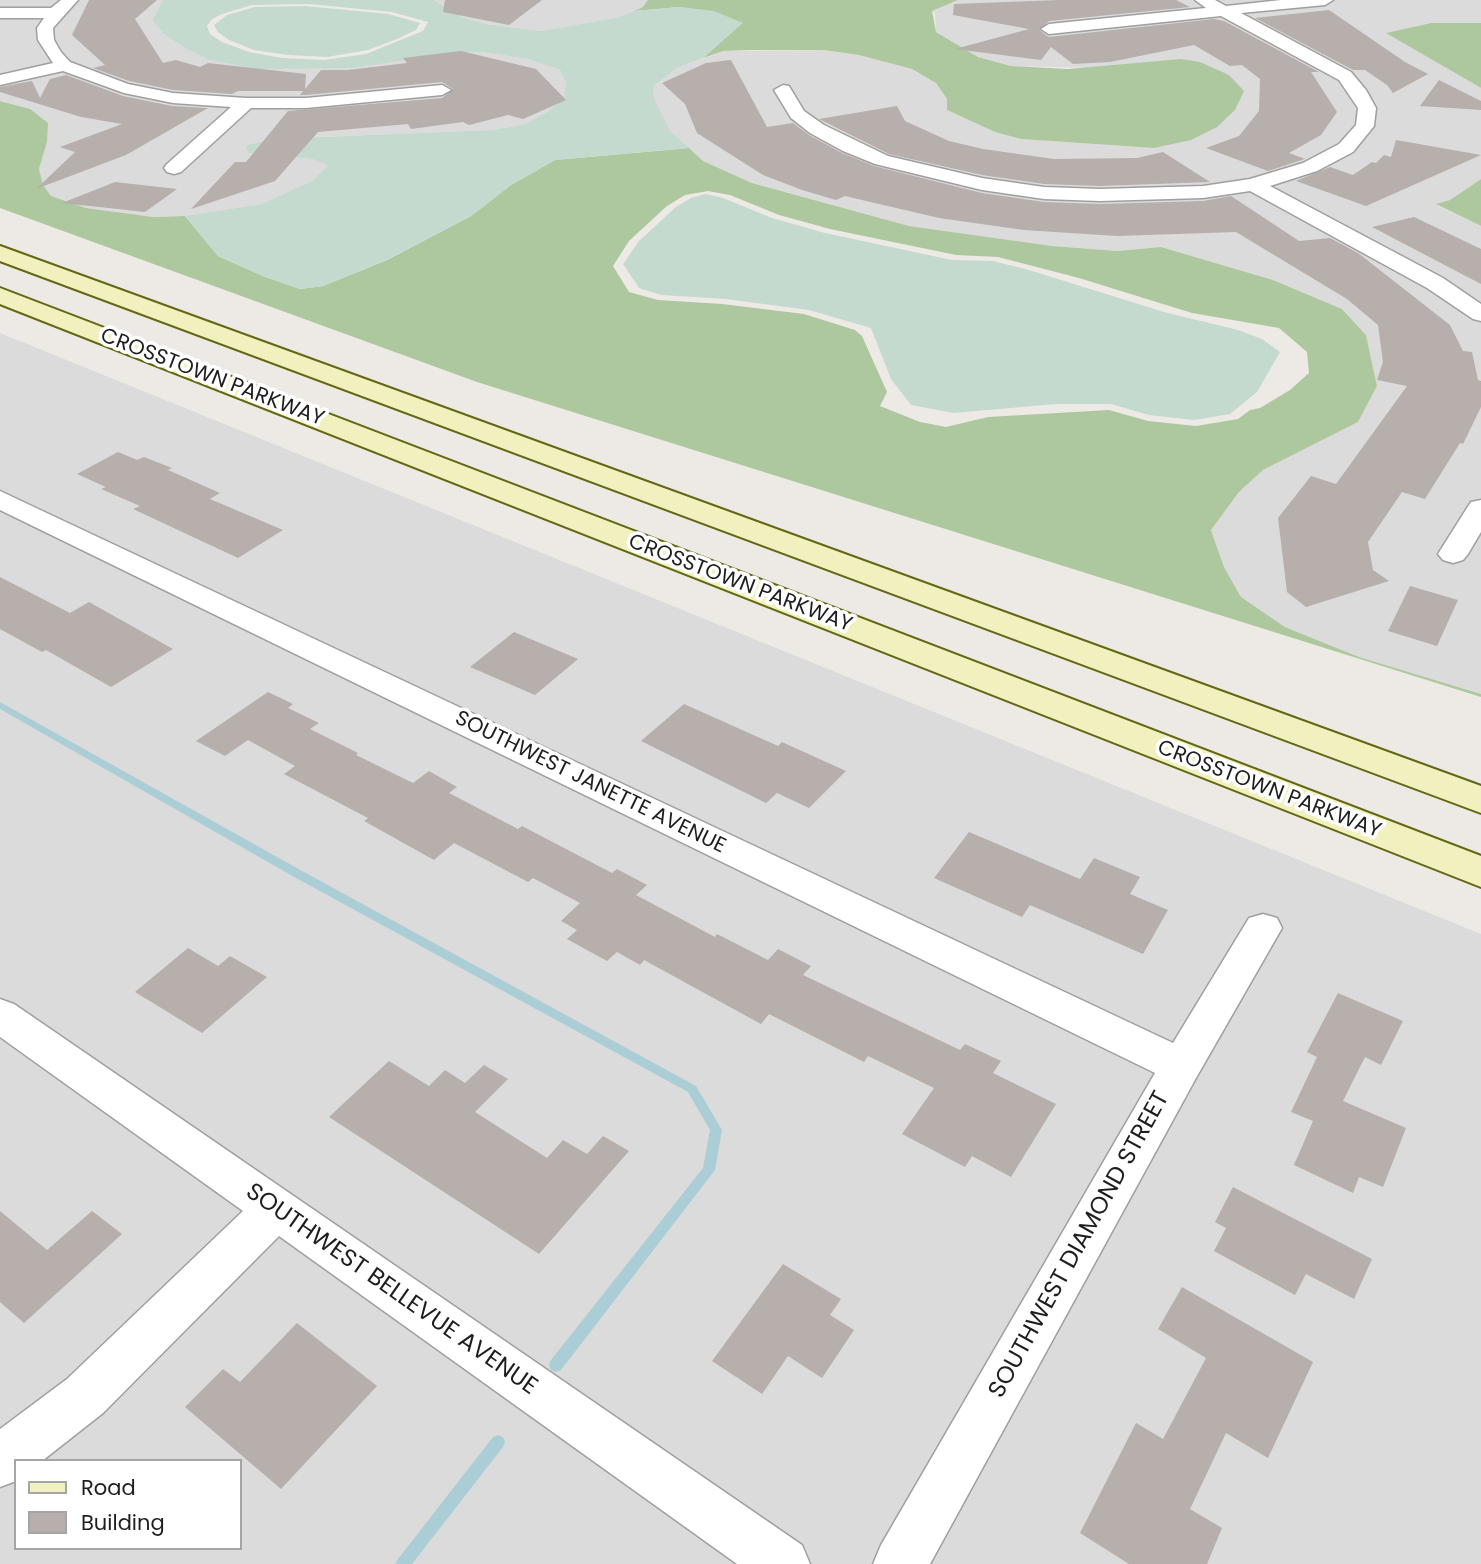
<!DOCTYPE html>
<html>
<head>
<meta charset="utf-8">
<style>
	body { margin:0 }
	#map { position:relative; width:1481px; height:1564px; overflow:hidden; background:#edeae5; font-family:Poppins,sans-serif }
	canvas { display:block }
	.legend { position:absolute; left:14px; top:1459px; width:228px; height:91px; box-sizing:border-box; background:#fff; border:2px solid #a5a5a5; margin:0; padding:9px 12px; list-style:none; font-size:21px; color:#1e1e1e }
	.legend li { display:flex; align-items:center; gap:14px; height:35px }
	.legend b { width:35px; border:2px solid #a5a5a5 }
</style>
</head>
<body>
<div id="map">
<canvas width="1481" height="1564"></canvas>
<ul class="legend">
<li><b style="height:9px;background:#f1f1bf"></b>Road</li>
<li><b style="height:19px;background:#b6afab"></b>Building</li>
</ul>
</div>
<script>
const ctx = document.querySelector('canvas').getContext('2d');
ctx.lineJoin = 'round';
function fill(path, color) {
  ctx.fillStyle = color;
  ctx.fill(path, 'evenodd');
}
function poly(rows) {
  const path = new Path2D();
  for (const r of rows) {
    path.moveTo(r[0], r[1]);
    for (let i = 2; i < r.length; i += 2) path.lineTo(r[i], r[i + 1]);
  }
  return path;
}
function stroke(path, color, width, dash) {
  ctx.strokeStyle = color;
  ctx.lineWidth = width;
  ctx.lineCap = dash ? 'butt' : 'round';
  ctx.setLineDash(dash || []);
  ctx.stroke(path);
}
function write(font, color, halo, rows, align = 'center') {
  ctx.font = font + ' Poppins,sans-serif';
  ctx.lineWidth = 7;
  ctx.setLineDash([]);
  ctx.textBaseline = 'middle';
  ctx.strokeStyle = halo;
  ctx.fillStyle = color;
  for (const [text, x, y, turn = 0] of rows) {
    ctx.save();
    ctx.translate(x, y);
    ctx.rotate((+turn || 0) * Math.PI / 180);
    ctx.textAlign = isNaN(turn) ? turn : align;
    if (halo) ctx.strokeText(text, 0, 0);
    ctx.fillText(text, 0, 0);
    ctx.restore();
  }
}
fill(poly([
	[0,0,163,0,152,20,164,34,183,47,257,69,405,59,454,53,482,52,528,59,560,70,566,82,564,98,547,112,523,125,490,130,274,139,246,145,248,153,312,159,329,164,313,180,262,204,188,216,153,217,86,208,51,196,43,185,39,169,47,142,4,101,0,101],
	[434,0,648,0,644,7,615,18,542,31,486,24,462,17],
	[958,0,1481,0,1481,23,1431,23,1387,33,1481,88,1481,179,1450,200,1437,205,1481,226,1481,694,1359,657,1285,627,1241,597,1224,567,1211,530,1239,492,1263,470,1358,422,1377,386,1366,335,1342,309,1273,280,1161,247,1117,251,1052,246,909,226,752,183,703,161,670,131,652,96,654,86,677,68,723,51,824,50,859,55,912,69,936,83,947,99,947,110,995,132,1021,139,1154,148,1181,59,1098,68,1011,66,978,57,936,32,935,14,932,11],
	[0,333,1481,934,1481,1564,0,1564],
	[16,1461,240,1461,240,1548,16,1548]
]), '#dcdbdb');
fill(poly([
	[648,0,958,0,932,11,936,32,978,57,1011,66,1068,69,1181,59,1200,62,1229,75,1244,91,1235,110,1217,127,1191,140,1154,148,1021,139,995,132,947,110,947,99,936,83,912,69,859,55,824,50,750,50,723,51,703,58,742,23,680,7,634,11,643,7],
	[1431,23,1481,23,1481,88,1386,33],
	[0,101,30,109,48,123,47,142,39,169,43,185,51,196,86,208,153,217,185,216,218,256,263,276,300,289,323,286,387,260,471,216,511,185,555,160,689,148,703,161,752,183,909,226,1052,246,1117,251,1161,247,1273,280,1342,309,1366,335,1377,386,1358,422,1263,470,1239,492,1211,530,1224,567,1241,597,1285,627,1359,657,1481,694,1481,697,477,382,0,208],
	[708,191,730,195,779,215,830,229,956,255,998,257,1079,278,1192,313,1279,328,1307,352,1309,373,1290,390,1260,408,1250,410,1238,419,1196,426,1148,421,1109,410,988,417,946,427,920,422,880,406,887,392,862,336,855,330,804,314,722,304,658,300,629,292,613,266,629,241,667,206,685,195],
	[1481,179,1481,226,1436,204,1450,200]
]), '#adc89f');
fill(poly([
	[163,0,434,0,462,17,486,24,541,31,615,18,634,11,680,7,714,11,743,23,703,58,677,68,654,86,653,96,670,131,689,148,555,160,511,185,471,216,386,260,323,286,300,289,263,276,218,256,185,216,262,204,313,180,328,165,312,159,248,153,246,145,274,139,490,130,523,125,547,112,564,98,566,82,560,70,528,59,482,52,454,53,351,68,257,69,210,60,183,47,164,34,152,20],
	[309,4,392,12,428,22,423,31,366,54,324,60,282,58,249,52,222,42,210,34,207,26,212,19,222,14,252,5],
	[305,6,388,14,420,23,416,30,397,39,368,50,327,57,288,55,254,50,229,40,218,32,214,25,227,15,255,7],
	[706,194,723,198,772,218,825,233,952,260,993,261,1029,270,1164,312,1238,330,1262,339,1280,352,1257,392,1230,414,1194,420,1149,415,1111,404,1056,404,954,413,911,405,891,379,871,328,809,310,726,299,661,295,639,288,623,264,639,241,676,207,691,198]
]), '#c4dace');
fill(poly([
	[0,702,304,872,696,1086,722,1130,715,1170,561,1370,556,1372,551,1370,549,1365,551,1360,703,1168,710,1130,688,1092,296,878,0,709,0,702],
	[498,1435,503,1437,505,1442,503,1447,412,1564,395,1564,398,1559,493,1437,498,1435]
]), '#abced6');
fill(poly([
	[89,0,157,0,135,19,163,63,176,60,200,67,208,63,306,74,305,89,321,70,348,70,407,63,403,58,461,51,536,69,566,100,523,119,508,115,469,125,463,122,411,129,408,124,318,132,275,181,191,209,235,162,246,162,288,111,442,98,453,89,442,82,306,95,300,95,303,91,238,91,232,94,173,90,129,81,93,68,105,65,72,35],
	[445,0,542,0,509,25,443,12],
	[1060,0,1176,0,1190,7,1049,21,1039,30,1049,37,1214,19,1224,21,1319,72,1311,72,1337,112,1321,135,1289,153,1305,159,1268,171,1206,148,1239,136,1259,111,1260,79,1242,65,1230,66,1194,45,1110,62,1073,64,1051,47,1041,60,955,49,1029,29,953,15,954,4],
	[1329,10,1405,62,1428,74,1393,93,1387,85,1365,70,1353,70,1255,18],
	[731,60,767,127,793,123,809,135,842,153,874,166,982,193,1044,202,1100,204,1203,201,1231,196,1299,241,1330,238,1358,253,1450,325,1463,351,1472,352,1478,380,1481,381,1481,407,1463,444,1460,443,1425,499,1402,492,1368,542,1373,570,1389,581,1306,607,1287,592,1278,518,1311,476,1336,484,1407,386,1377,380,1383,362,1378,325,1347,299,1236,232,1117,236,1024,230,939,218,845,196,836,200,802,190,763,175,697,133,685,104,662,83,706,63],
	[66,75,123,96,172,106,208,108,126,155,36,189,75,152,60,147,122,124,81,117,0,92,0,87,32,81,40,98,50,79],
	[1439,80,1481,101,1481,110,1420,106],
	[897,106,905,121,949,141,983,149,1054,159,1137,158,1163,152,1210,182,1100,186,1044,184,982,175,889,154,819,119],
	[1396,140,1481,155,1366,206,1296,181,1330,167,1353,175,1372,162,1376,163,1384,155,1391,157],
	[115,182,177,189,145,212,62,203],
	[1414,217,1481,249,1481,284,1372,227],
	[118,452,137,460,144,457,172,468,168,470,220,493,210,499,283,530,238,558,133,509,140,506,101,489,106,487,77,474],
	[0,577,70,613,89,602,173,649,111,687,46,650,42,652,0,629],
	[1410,586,1458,600,1437,646,1388,631],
	[514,632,578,659,535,695,470,667],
	[268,692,293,704,288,708,319,723,310,729,358,753,356,755,413,783,429,771,457,787,449,793,518,829,522,826,612,873,617,869,647,885,636,895,715,937,717,934,768,960,778,949,811,966,803,975,960,1050,965,1044,1001,1061,993,1073,1056,1104,1011,1177,972,1156,965,1167,902,1134,934,1088,868,1056,864,1062,769,1014,761,1024,644,960,640,965,617,952,607,961,567,939,577,930,561,921,580,903,533,878,528,882,454,843,434,860,364,821,368,818,284,774,295,766,248,740,225,756,196,741],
	[684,704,778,746,782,742,846,771,809,808,777,793,766,803,641,741],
	[969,832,1080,879,1094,858,1140,877,1130,894,1168,910,1143,954,1030,905,1022,917,934,878],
	[188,948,218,966,230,956,267,977,202,1033,135,992],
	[1338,993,1403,1021,1381,1065,1365,1057,1343,1101,1406,1128,1383,1187,1359,1177,1353,1193,1294,1165,1313,1121,1291,1112,1317,1057,1307,1052],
	[389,1061,429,1086,445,1070,465,1083,484,1065,508,1079,475,1112,547,1158,563,1140,587,1154,603,1136,629,1151,539,1254,329,1117],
	[1233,1187,1372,1259,1354,1299,1306,1274,1295,1295,1214,1251,1226,1228,1215,1222],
	[0,1211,47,1250,92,1211,122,1234,24,1323,0,1302],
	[783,1264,841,1299,830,1315,854,1330,822,1378,788,1356,762,1394,712,1361],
	[1182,1287,1313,1362,1268,1458,1226,1433,1190,1509,1222,1528,1207,1564,1129,1564,1080,1533,1136,1423,1163,1439,1206,1358,1158,1329],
	[297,1323,377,1386,281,1489,185,1407,223,1369,240,1382]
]), '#b6afab');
const street = poly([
	[61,0,78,0,53,28,54,40,61,52,70,62,128,84,173,93,246,98,306,98,442,85,451,90,442,95,306,108,251,108,181,172,174,174,167,172,164,168,167,164,231,107,173,103,124,93,63,71,0,85,0,75,53,63,38,40,37,28,44,18,0,18,0,8,51,8,61,0],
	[1195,0,1215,0,1226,6,1281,0,1333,0,1325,5,1241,13,1351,72,1366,90,1376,108,1374,126,1353,152,1317,171,1270,186,1443,278,1481,304,1481,321,1473,319,1427,288,1250,191,1203,198,1100,201,1044,199,982,190,875,164,843,151,810,133,791,118,774,90,783,85,789,86,804,111,824,125,888,156,982,178,1044,187,1100,189,1203,186,1250,179,1303,163,1339,144,1356,125,1358,108,1339,80,1221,16,1049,34,1041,29,1049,24,1206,8,1195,0],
	[0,491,1173,1043,1249,918,1263,914,1277,918,1282,928,1196,1078,930,1564,873,1564,881,1545,1155,1073,0,510,0,491],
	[1481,500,1481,532,1468,554,1463,560,1453,563,1443,560,1438,554,1467,508,1471,502,1481,500],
	[0,999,14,1004,802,1545,810,1564,737,1564,279,1236,103,1413,42,1461,16,1461,16,1481,0,1487,0,1429,67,1379,243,1211,0,1037,0,999]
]);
const secondary = poly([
	[0,246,1481,786,1481,813,0,261,0,246],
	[0,288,1481,856,1481,887,0,304,0,288]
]);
stroke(street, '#9f9f9f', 3);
stroke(secondary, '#636712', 4);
fill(street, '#fff');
fill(secondary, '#f1f1bf');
write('21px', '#1e1e1e', '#fff', [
	["CROSSTOWN PARKWAY",212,378,21],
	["CROSSTOWN PARKWAY",740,584,21],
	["SOUTHWEST JANETTE AVENUE",590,783,26],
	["CROSSTOWN PARKWAY",1269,790,21]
]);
write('24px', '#1e1e1e', '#fff', [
	["SOUTHWEST DIAMOND STREET",1080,1245,-61],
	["SOUTHWEST BELLEVUE AVENUE",391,1290,35]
]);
</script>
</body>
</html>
